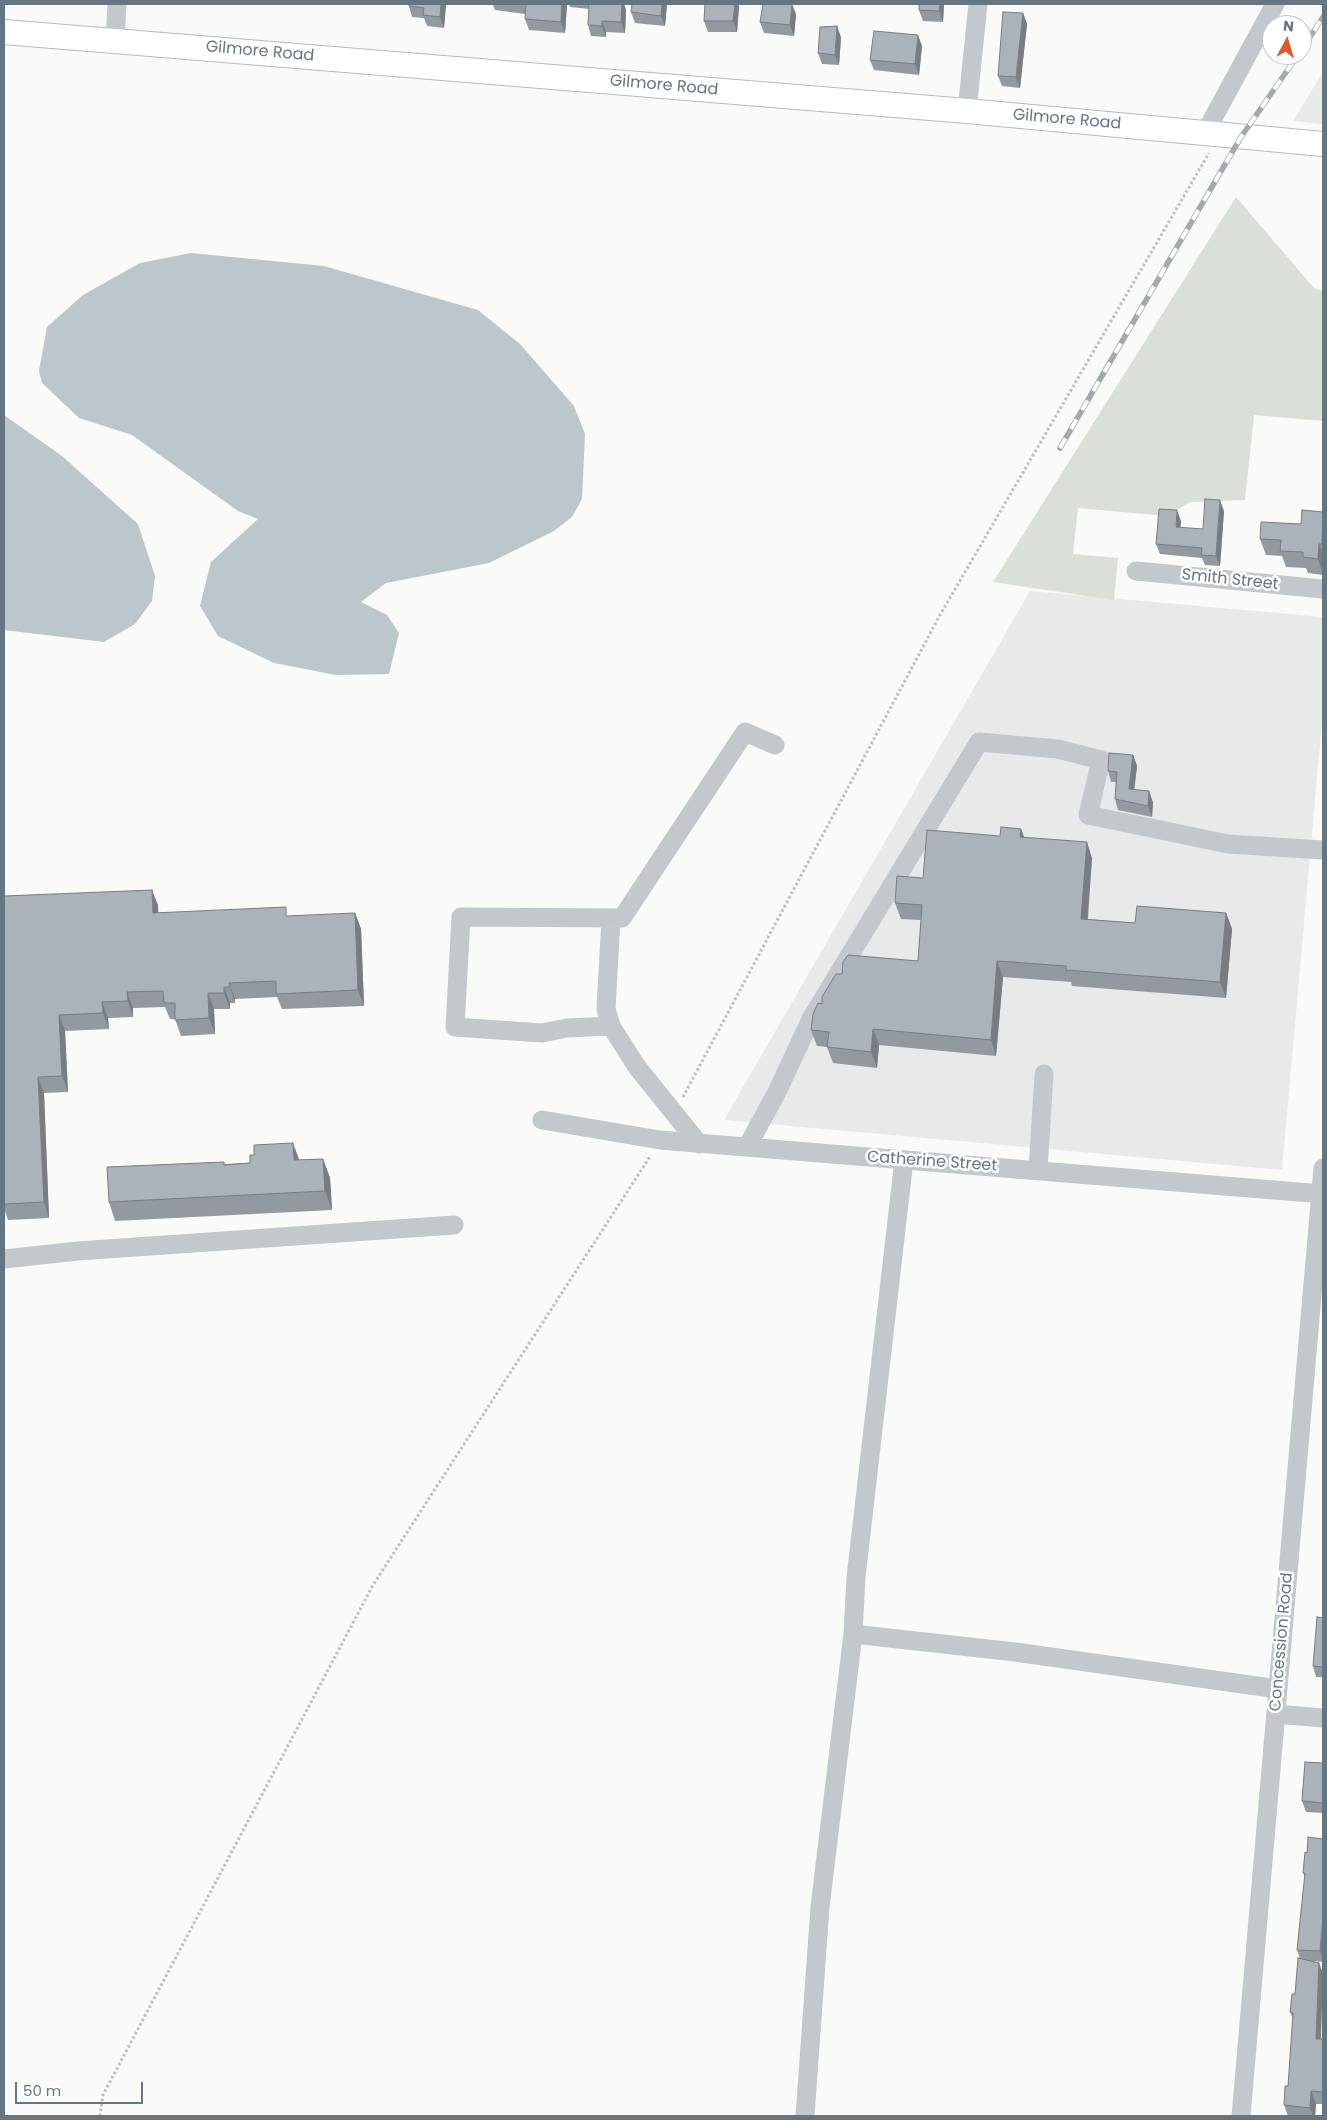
<!DOCTYPE html>
<html>
<head>
<meta charset="utf-8">
<style>
	body { margin:0 }
	#map { position:relative; width:1327px; height:2120px; overflow:hidden; background:#fafaf8; font-family:Poppins,sans-serif }
	canvas { display:block }
	.frame { position:absolute; inset:0; border:5px solid #657683; pointer-events:none }
	.north { position:absolute; left:1262px; top:15px; width:50px; height:50px; box-sizing:border-box; background:#fff; border:1px solid #c1c8cd; border-radius:50%; rotate:6deg; font-size:14px; font-weight:700; line-height:20px; text-align:center; color:#657683 }
	.north::after { content:''; display:block; margin:auto; width:18px; height:22px; background:#e4572e; clip-path:polygon(50% 0,100% 100%,50% 72%,0 100%) }
	.scale { position:absolute; left:15px; top:2082px; width:128px; height:22px; box-sizing:border-box; border:2px solid #657683; border-top:0; padding-left:6px; font-size:15px; line-height:18px; white-space:nowrap; color:#657683; -webkit-text-stroke:4px #fff; paint-order:stroke }
</style>
</head>
<body>
<div id="map">
<canvas width="1327" height="2120"></canvas>
<div class="frame"></div>
<div class="north">N</div>
<div class="scale">50 m</div>
</div>
<script>
const ctx = document.querySelector('canvas').getContext('2d');
ctx.lineJoin = 'round';
function fill(path, color) {
  ctx.fillStyle = color;
  ctx.fill(path, 'evenodd');
}
function poly(rows) {
  const path = new Path2D();
  for (const r of rows) {
    path.moveTo(r[0], r[1]);
    for (let i = 2; i < r.length; i += 2) path.lineTo(r[i], r[i + 1]);
  }
  return path;
}
function stroke(path, color, width, dash) {
  ctx.strokeStyle = color;
  ctx.lineWidth = width;
  ctx.lineCap = dash ? 'butt' : 'round';
  ctx.setLineDash(dash || []);
  ctx.stroke(path);
}
function write(font, color, halo, rows, align = 'center') {
  ctx.font = font + ' Poppins,sans-serif';
  ctx.lineWidth = 5;
  ctx.setLineDash([]);
  ctx.textBaseline = 'middle';
  ctx.strokeStyle = halo;
  ctx.fillStyle = color;
  for (const [text, x, y, turn = 0] of rows) {
    ctx.save();
    ctx.translate(x, y);
    ctx.rotate((+turn || 0) * Math.PI / 180);
    ctx.textAlign = isNaN(turn) ? turn : align;
    if (halo) ctx.strokeText(text, 0, 0);
    ctx.fillText(text, 0, 0);
    ctx.restore();
  }
}
fill(poly([
	[1323,72,1323,124,1293,121],
	[1030,591,1323,617,1323,710,1282,1170,724,1120]
]), '#e8e9e9');
fill(poly([
	[1236,197,1314,288,1323,291,1323,421,1254,415,1245,500,1191,502,1167,516,1078,508,1073,554,1118,558,1114,600,993,582]
]), '#dadfd7');
fill(poly([
	[191,253,324,266,478,310,520,344,574,406,585,434,582,499,572,517,554,531,489,563,386,583,361,602,387,615,399,633,389,674,336,675,274,663,218,636,200,606,211,562,258,519,238,511,132,435,79,418,42,383,39,371,47,327,83,295,140,263],
	[4,415,62,456,138,524,155,576,152,601,135,624,104,642,4,630]
]), '#bbc7cb');
const major = poly([
	[4,32,967,111,1323,144]
]);
stroke(major, '#b5babe', 26);
stroke(poly([
	[683,1097,940,615,1209,153],
	[100,2116,103,2095,373,1585,651,1155]
]), '#bbbfc2', 3, [2.5, 2.5]);
stroke(poly([
	[115,41,117,4],
	[967,111,978,4],
	[1205,133,1275,4],
	[1136,571,1323,589],
	[611,918,606,1009,611,1026,637,1067,699,1144],
	[611,1026,567,1028,542,1033,455,1027,461,917,622,918,745,732,775,745],
	[542,1120,660,1140,1323,1194],
	[747,1147,777,1092,811,1019,979,742,1058,749,1101,760,1088,815,1228,844,1323,850],
	[1038,1170,1044,1074],
	[4,1259,78,1251,454,1225],
	[853,1634,1015,1652,1278,1689],
	[1276,1714,1323,1718],
	[805,2116,820,1907,853,1634,856,1577,904,1160],
	[1241,2116,1323,1168]
]), '#c3c8cc', 19);
stroke(major, '#fff', 24);
const rail = poly([
	[1302,49,1323,17],
	[1060,448,1241,137,1298,55]
]);
stroke(rail, '#a2aab0', 5.5);
stroke(rail, '#fff', 4, [11]);
fill(poly([
	[409,4,446,4,444,28,427,26,424,18,412,17,409,6],
	[484,4,567,4,565,33,529,30,525,19,525,14,495,10,493,5],
	[569,4,624,4,626,10,625,33,606,32,606,37,591,36,588,25,589,9,570,7],
	[667,4,665,26,635,23,631,12],
	[705,4,738,4,739,7,737,32,708,32,704,21],
	[919,4,944,4,943,22,923,21,919,10],
	[1023,13,1027,24,1020,88,1002,86,998,76],
	[796,14,794,36,764,33,760,22],
	[841,37,839,65,822,64,818,53],
	[922,46,919,75,874,70,870,60],
	[1224,511,1220,566,1205,565,1202,558,1160,554,1156,544,1181,521,1180,528,1203,529],
	[1323,512,1323,575,1308,573,1306,568,1286,567,1282,556,1266,555,1260,539,1301,524],
	[1133,755,1137,766,1134,790,1153,802,1152,817,1118,810,1115,799,1116,782,1111,782,1108,771],
	[1021,829,1024,837,1092,858,1088,919,1135,923,1226,913,1232,929,1226,998,1072,986,1071,982,1003,977,996,1056,879,1045,877,1068,833,1063,827,1047,817,1046,811,1030,822,1004,842,974,918,961,921,920,901,919,895,903,923,878,1000,836],
	[4,896,158,905,158,913,289,916,355,913,361,929,364,1006,282,1009,277,997,235,999,235,1003,230,1003,230,1009,214,1009,215,1034,181,1036,175,1019,170,1019,165,1007,133,1008,133,1017,108,1018,109,1029,65,1031,68,1092,44,1093,49,1218,8,1220,4,1208],
	[323,1159,330,1178,332,1210,115,1221,109,1202,225,1164],
	[1323,1618,1323,1677,1316,1677,1313,1666],
	[1323,1763,1323,1813,1306,1812,1302,1801],
	[1323,1839,1323,1962,1313,1961,1319,1963,1323,1974,1321,2039,1323,2039,1323,2104,1316,2104,1315,2116,1288,2116,1284,2105,1288,2086,1293,2019,1290,2012,1295,1994,1300,1959,1297,1950,1305,1877,1303,1873,1307,1853]
]), '#929a9f');
fill(poly([
	[441,4,446,4,444,28,440,17],
	[562,4,567,4,565,33,561,22],
	[622,4,624,4,626,10,625,33,621,22],
	[662,4,667,4,665,26,661,16],
	[735,4,738,4,739,7,737,32,733,21],
	[792,4,796,14,794,36,790,25],
	[940,4,944,4,943,22,939,11],
	[1023,13,1027,24,1020,88,1016,77],
	[602,21,606,32,606,37,602,26],
	[837,26,841,37,839,65,835,55],
	[918,35,922,46,919,75,915,64],
	[1220,500,1224,511,1220,566,1216,556],
	[1177,510,1181,521,1179,538,1176,527],
	[1323,525,1323,548,1322,544],
	[1319,544,1323,555,1323,574,1318,559],
	[1133,755,1137,766,1133,800,1129,789],
	[1149,791,1153,802,1152,817,1148,806],
	[1021,829,1027,845,1020,837],
	[1087,842,1092,858,1086,935,1081,919],
	[152,890,158,905,159,929,153,913],
	[355,913,361,929,364,1006,358,990],
	[1226,913,1232,929,1226,998,1220,982],
	[997,961,1003,977,996,1056,991,1040],
	[229,983,235,999,235,1003,230,987],
	[224,987,230,1003,230,1009,224,993],
	[127,992,133,1008,133,1017,128,1001],
	[208,993,214,1009,215,1034,209,1018],
	[102,1002,108,1018,109,1029,103,1013],
	[59,1015,65,1031,68,1092,62,1076],
	[873,1029,879,1045,877,1068,871,1052],
	[38,1077,44,1093,49,1218,44,1202],
	[293,1143,300,1162,294,1160],
	[323,1159,330,1178,332,1210,325,1191],
	[1323,1917,1323,1959,1320,1951],
	[1319,1963,1323,1974,1320,2051,1316,2039],
	[1311,2091,1316,2104,1315,2116,1313,2116,1310,2108]
]), '#777d82');
const building = poly([
	[409,4,441,4,440,17,423,15,424,8,409,6,409,4],
	[526,4,562,4,561,22,525,19,526,4],
	[589,4,622,4,621,22,602,21,602,26,588,25,589,4],
	[632,4,662,4,661,16,631,12,632,4],
	[705,4,735,4,733,21,704,21,705,4],
	[763,4,792,4,790,25,760,22,763,4],
	[919,4,940,4,939,11,919,10,919,4],
	[1003,12,1023,13,1016,77,998,76,1003,12],
	[837,26,835,55,818,53,820,27,837,26],
	[874,31,918,35,915,64,870,60,874,31],
	[1205,499,1220,500,1216,556,1201,555,1202,548,1156,544,1159,509,1177,510,1176,527,1203,529,1205,499],
	[1302,510,1323,512,1322,544,1319,544,1318,559,1303,557,1303,552,1280,551,1281,540,1260,539,1261,522,1301,524,1302,510],
	[1109,753,1133,755,1129,789,1149,791,1148,806,1115,799,1117,772,1108,771,1109,753],
	[1001,827,1021,829,1020,837,1087,842,1081,919,1135,923,1137,906,1226,913,1220,982,1066,970,1066,966,997,961,991,1040,873,1029,871,1052,827,1047,829,1032,811,1030,813,1014,818,1003,822,1004,822,997,836,974,842,974,843,962,848,955,918,961,922,905,895,903,897,876,923,878,927,830,1000,836,1001,827],
	[152,890,153,913,286,907,286,916,355,913,358,990,276,994,276,981,229,983,230,987,224,987,224,993,208,993,209,1018,175,1020,175,1003,164,1003,163,991,127,992,128,1001,102,1002,103,1013,59,1015,62,1076,38,1077,44,1202,4,1204,4,896,152,890],
	[293,1143,294,1160,323,1159,325,1191,109,1202,107,1167,224,1162,224,1165,250,1163,250,1155,254,1155,254,1145,293,1143],
	[1317,1617,1323,1618,1323,1667,1313,1666,1317,1617],
	[1305,1762,1323,1763,1323,1803,1302,1801,1305,1762],
	[1308,1837,1323,1839,1323,1917,1320,1951,1297,1950,1305,1873,1303,1873,1305,1852,1307,1853,1308,1837],
	[1298,1958,1319,1963,1316,2039,1323,2039,1323,2092,1311,2091,1310,2108,1284,2105,1285,2086,1288,2086,1293,2013,1290,2012,1292,1994,1295,1994,1298,1958]
]);
fill(building, '#aab3b9');
stroke(building, '#777d82', 1);
write('16px', '#657683', '#fff', [
	["Gilmore Road",260,52,5],
	["Gilmore Road",664,86,5],
	["Gilmore Road",1067,120,5],
	["Smith Street",1230,580,6],
	["Catherine Street",932,1162,4],
	["Concession Road",1282,1642,-85]
]);
</script>
</body>
</html>
